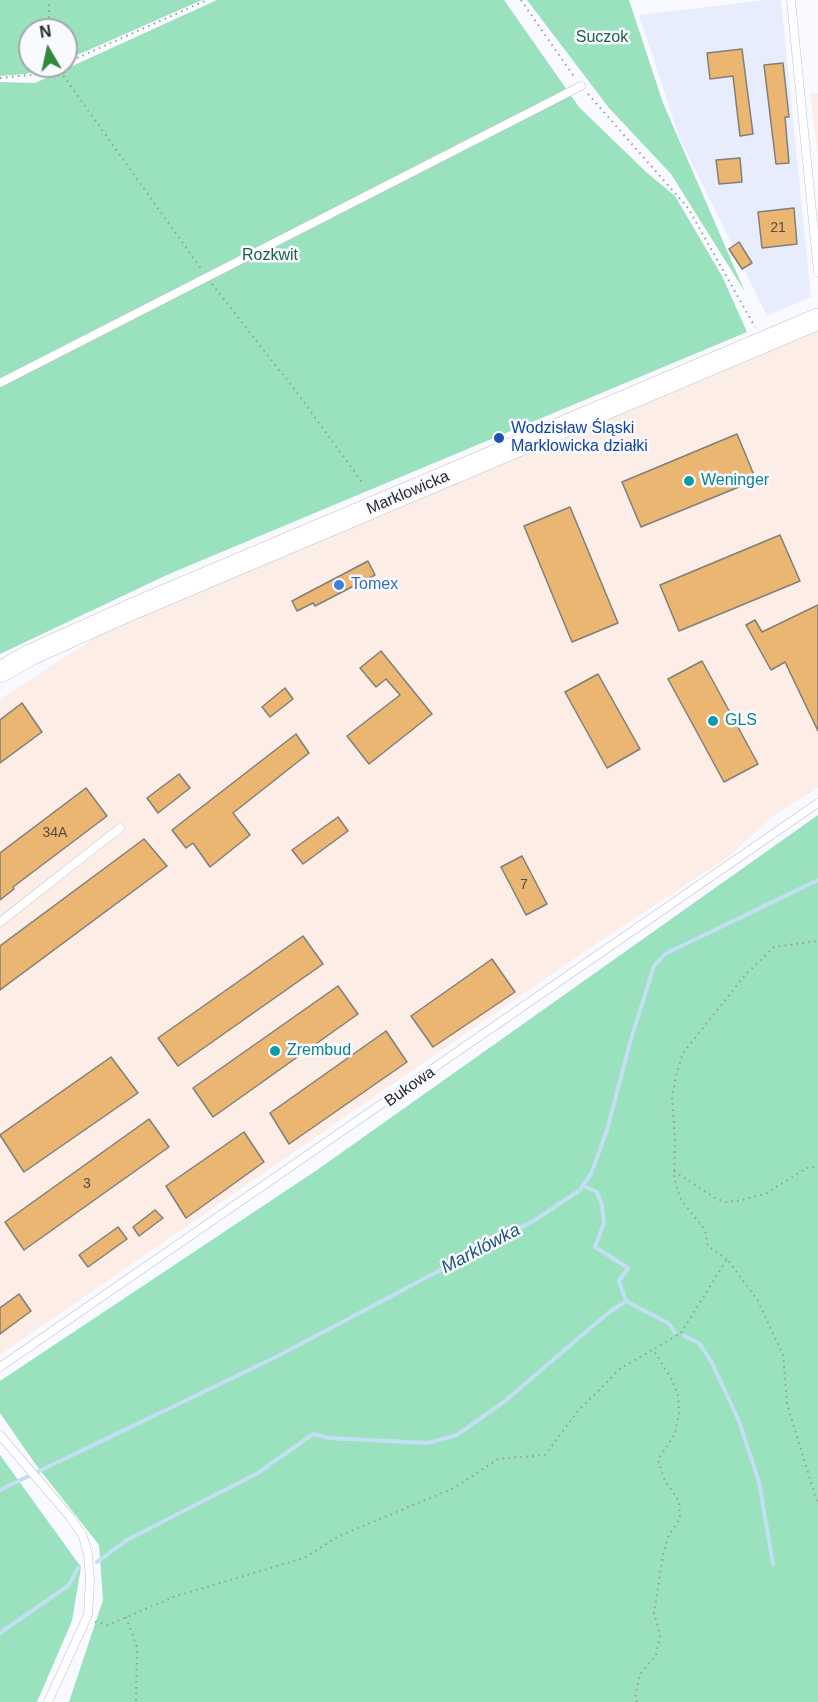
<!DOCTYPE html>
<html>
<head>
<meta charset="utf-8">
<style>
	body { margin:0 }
	#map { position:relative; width:818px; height:1702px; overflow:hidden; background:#f9faff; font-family:Arial,sans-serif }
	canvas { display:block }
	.north { position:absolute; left:18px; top:18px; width:60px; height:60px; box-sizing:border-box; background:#f9faff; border:2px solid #a6a7ab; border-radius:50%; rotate:351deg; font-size:16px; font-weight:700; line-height:24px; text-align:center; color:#292a2d }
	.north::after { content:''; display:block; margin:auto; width:21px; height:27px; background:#328a3a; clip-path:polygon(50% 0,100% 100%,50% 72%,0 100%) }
</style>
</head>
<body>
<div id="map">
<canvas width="818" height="1702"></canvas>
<div class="north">N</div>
</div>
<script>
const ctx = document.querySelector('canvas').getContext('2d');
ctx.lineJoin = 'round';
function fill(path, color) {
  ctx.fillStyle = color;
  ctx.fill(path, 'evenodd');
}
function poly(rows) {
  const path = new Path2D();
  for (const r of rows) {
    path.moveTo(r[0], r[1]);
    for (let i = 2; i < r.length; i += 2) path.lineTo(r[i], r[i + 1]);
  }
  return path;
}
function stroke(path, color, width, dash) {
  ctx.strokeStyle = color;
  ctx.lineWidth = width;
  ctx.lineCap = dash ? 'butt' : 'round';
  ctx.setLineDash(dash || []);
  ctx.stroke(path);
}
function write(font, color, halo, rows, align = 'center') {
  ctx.font = font + ' Arial,sans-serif';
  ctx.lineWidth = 5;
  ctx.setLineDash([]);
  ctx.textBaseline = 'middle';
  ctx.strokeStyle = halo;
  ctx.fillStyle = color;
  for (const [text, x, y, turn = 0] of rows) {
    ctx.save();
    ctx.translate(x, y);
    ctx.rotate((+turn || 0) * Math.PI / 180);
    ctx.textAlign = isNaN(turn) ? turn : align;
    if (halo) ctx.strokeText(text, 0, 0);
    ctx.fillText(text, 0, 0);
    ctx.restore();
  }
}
fill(poly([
	[766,0,781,0,811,297,767,316,679,137,639,15]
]), '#e7edfc');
fill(poly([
	[810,93,818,93,818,152,817,152],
	[818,325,818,788,773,816,728,857,581,954,0,1355,0,699,115,625]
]), '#fcede7');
fill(poly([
	[0,0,202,0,66,60,66,30,30,30,30,66,49,66,26,74,0,76],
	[217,0,504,0,579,107,646,172,675,196,722,276,747,332,169,574,0,654,0,82,35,83],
	[527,0,629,0,663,103,745,292,671,174,609,108],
	[818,815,818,1702,69,1702,103,1600,99,1545,36,1465,0,1413,0,1381,317,1170],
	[0,1455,81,1567,72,1621,37,1702,0,1702]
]), '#9ae1bd');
stroke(poly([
	[583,1186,597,1192,602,1205,604,1223,595,1247,628,1268,619,1281,626,1301,668,1323,675,1332],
	[684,1336,699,1343,711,1361,739,1421,759,1482,773,1564],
	[0,1490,278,1356,535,1220,580,1190,591,1174,607,1130,631,1039,654,966,665,954,818,880],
	[97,1562,127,1540,258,1473,313,1434,329,1438,428,1443,457,1435,505,1401,608,1313,626,1301],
	[0,1633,69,1585,78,1568]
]), '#c3dff5', 4);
const building = poly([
	[742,49,753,134,740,136,733,76,710,79,707,53,742,49],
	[783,63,789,117,785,117,789,163,776,164,764,65,783,63],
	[740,158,742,182,719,184,716,160,740,158],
	[794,208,797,244,762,248,758,212,794,208],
	[739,242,752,263,742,269,729,249,739,242],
	[737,434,756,480,641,527,622,482,737,434],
	[570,507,618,623,572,642,524,526,570,507],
	[780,535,800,581,679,631,660,585,780,535],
	[368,561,375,575,315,606,313,603,297,611,292,601,368,561],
	[818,605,818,731,785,662,771,670,746,625,755,620,762,632,818,605],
	[381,651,432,714,369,764,347,736,400,695,386,679,376,687,360,668,381,651],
	[702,661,758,764,724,782,668,679,702,661],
	[598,674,640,749,607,768,565,692,598,674],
	[285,688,293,699,270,717,262,707,285,688],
	[22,703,42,732,0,763,0,720,22,703],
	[296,734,309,753,233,813,250,835,210,867,193,843,186,848,172,830,296,734],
	[179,774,190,788,158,813,147,798,179,774],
	[86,788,107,816,13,887,14,889,0,900,0,853,86,788],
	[338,817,348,831,303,864,292,850,338,817],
	[144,839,167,866,0,990,0,946,144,839],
	[522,856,547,904,526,915,501,867,522,856],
	[303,936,323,964,178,1066,158,1038,303,936],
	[492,959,515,992,433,1047,411,1016,492,959],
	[338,986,358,1014,213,1117,193,1088,338,986],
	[386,1031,407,1062,289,1144,270,1113,386,1031],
	[111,1057,138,1093,24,1172,0,1135,111,1057],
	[149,1119,169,1147,24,1250,5,1222,149,1119],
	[244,1132,264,1162,186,1218,166,1186,244,1132],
	[155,1210,163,1218,139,1236,133,1227,155,1210],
	[118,1227,127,1239,88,1267,79,1255,118,1227],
	[19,1294,31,1311,0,1334,0,1308,19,1294]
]);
fill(building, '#ebb671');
stroke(building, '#827e78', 1.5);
const service = poly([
	[791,0,818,272],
	[0,383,581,86],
	[0,922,120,828],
	[0,1367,818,803],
	[0,1435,70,1517,83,1536,88,1555,90,1579,88,1615,48,1702]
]);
const secondary = poly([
	[0,672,30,655,130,610,818,319]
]);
stroke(service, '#bfc2c9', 9);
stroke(secondary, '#bfc2c9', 22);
stroke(poly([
	[521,0,575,78],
	[49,30,49,0],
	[66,63,207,0],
	[60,71,202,270],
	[0,78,38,74,59,66],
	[588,94,688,208,755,327],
	[212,284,298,394,364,485],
	[674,1171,715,1198,725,1202,738,1201,765,1194,807,1168,818,1166],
	[727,1259,708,1246,705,1230,680,1198,674,1178,675,1140,672,1097,676,1076,683,1053,746,974,774,947,818,941],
	[126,1617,137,1647,136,1702],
	[95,1622,108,1625,176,1596,304,1558,339,1536,454,1488,498,1459,545,1455,577,1412,621,1368,681,1333,727,1259,758,1301,783,1355,787,1404,818,1505],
	[637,1702,635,1697,640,1674,656,1655,660,1635,654,1613,663,1555,669,1535,680,1519,679,1501,665,1481,658,1460,675,1434,679,1413,678,1395,672,1380,653,1349]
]), '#9a9b9f', 2, [1.5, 4.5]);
stroke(service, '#fff', 8);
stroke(secondary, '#fff', 21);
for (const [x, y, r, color] of [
	[499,438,6,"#1a4fb4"],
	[689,481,6,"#0f9aa8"],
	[339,585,6,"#3f7fe0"],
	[713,721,6,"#0f9aa8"],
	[275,1051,6,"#0f9aa8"]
]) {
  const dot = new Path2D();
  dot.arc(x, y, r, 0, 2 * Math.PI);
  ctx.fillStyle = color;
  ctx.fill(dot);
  stroke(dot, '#f9faff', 2);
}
write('14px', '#5a4d3e', null, [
	["21",778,228],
	["34A",55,833],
	["7",524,885],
	["3",87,1184]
]);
write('16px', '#1f6145', '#f9faff', [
	["Suczok",602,38],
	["Rozkwit",270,256]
]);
write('16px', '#164399', '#f9faff', [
	["Wodzisław Śląski",511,429],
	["Marklowicka działki",511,447]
], 'left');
write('16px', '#0d838f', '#f9faff', [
	["Weninger",701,481],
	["GLS",725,721],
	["Zrembud",287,1051]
], 'left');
write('16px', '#292a2d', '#f9faff', [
	["Marklowicka",408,493,-23],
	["Bukowa",410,1087,-35]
]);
write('16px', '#366cbe', '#f9faff', [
	["Tomex",351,585]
], 'left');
write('italic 18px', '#1d5477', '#f9faff', [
	["Marklówka",481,1249,-28]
]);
</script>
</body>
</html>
